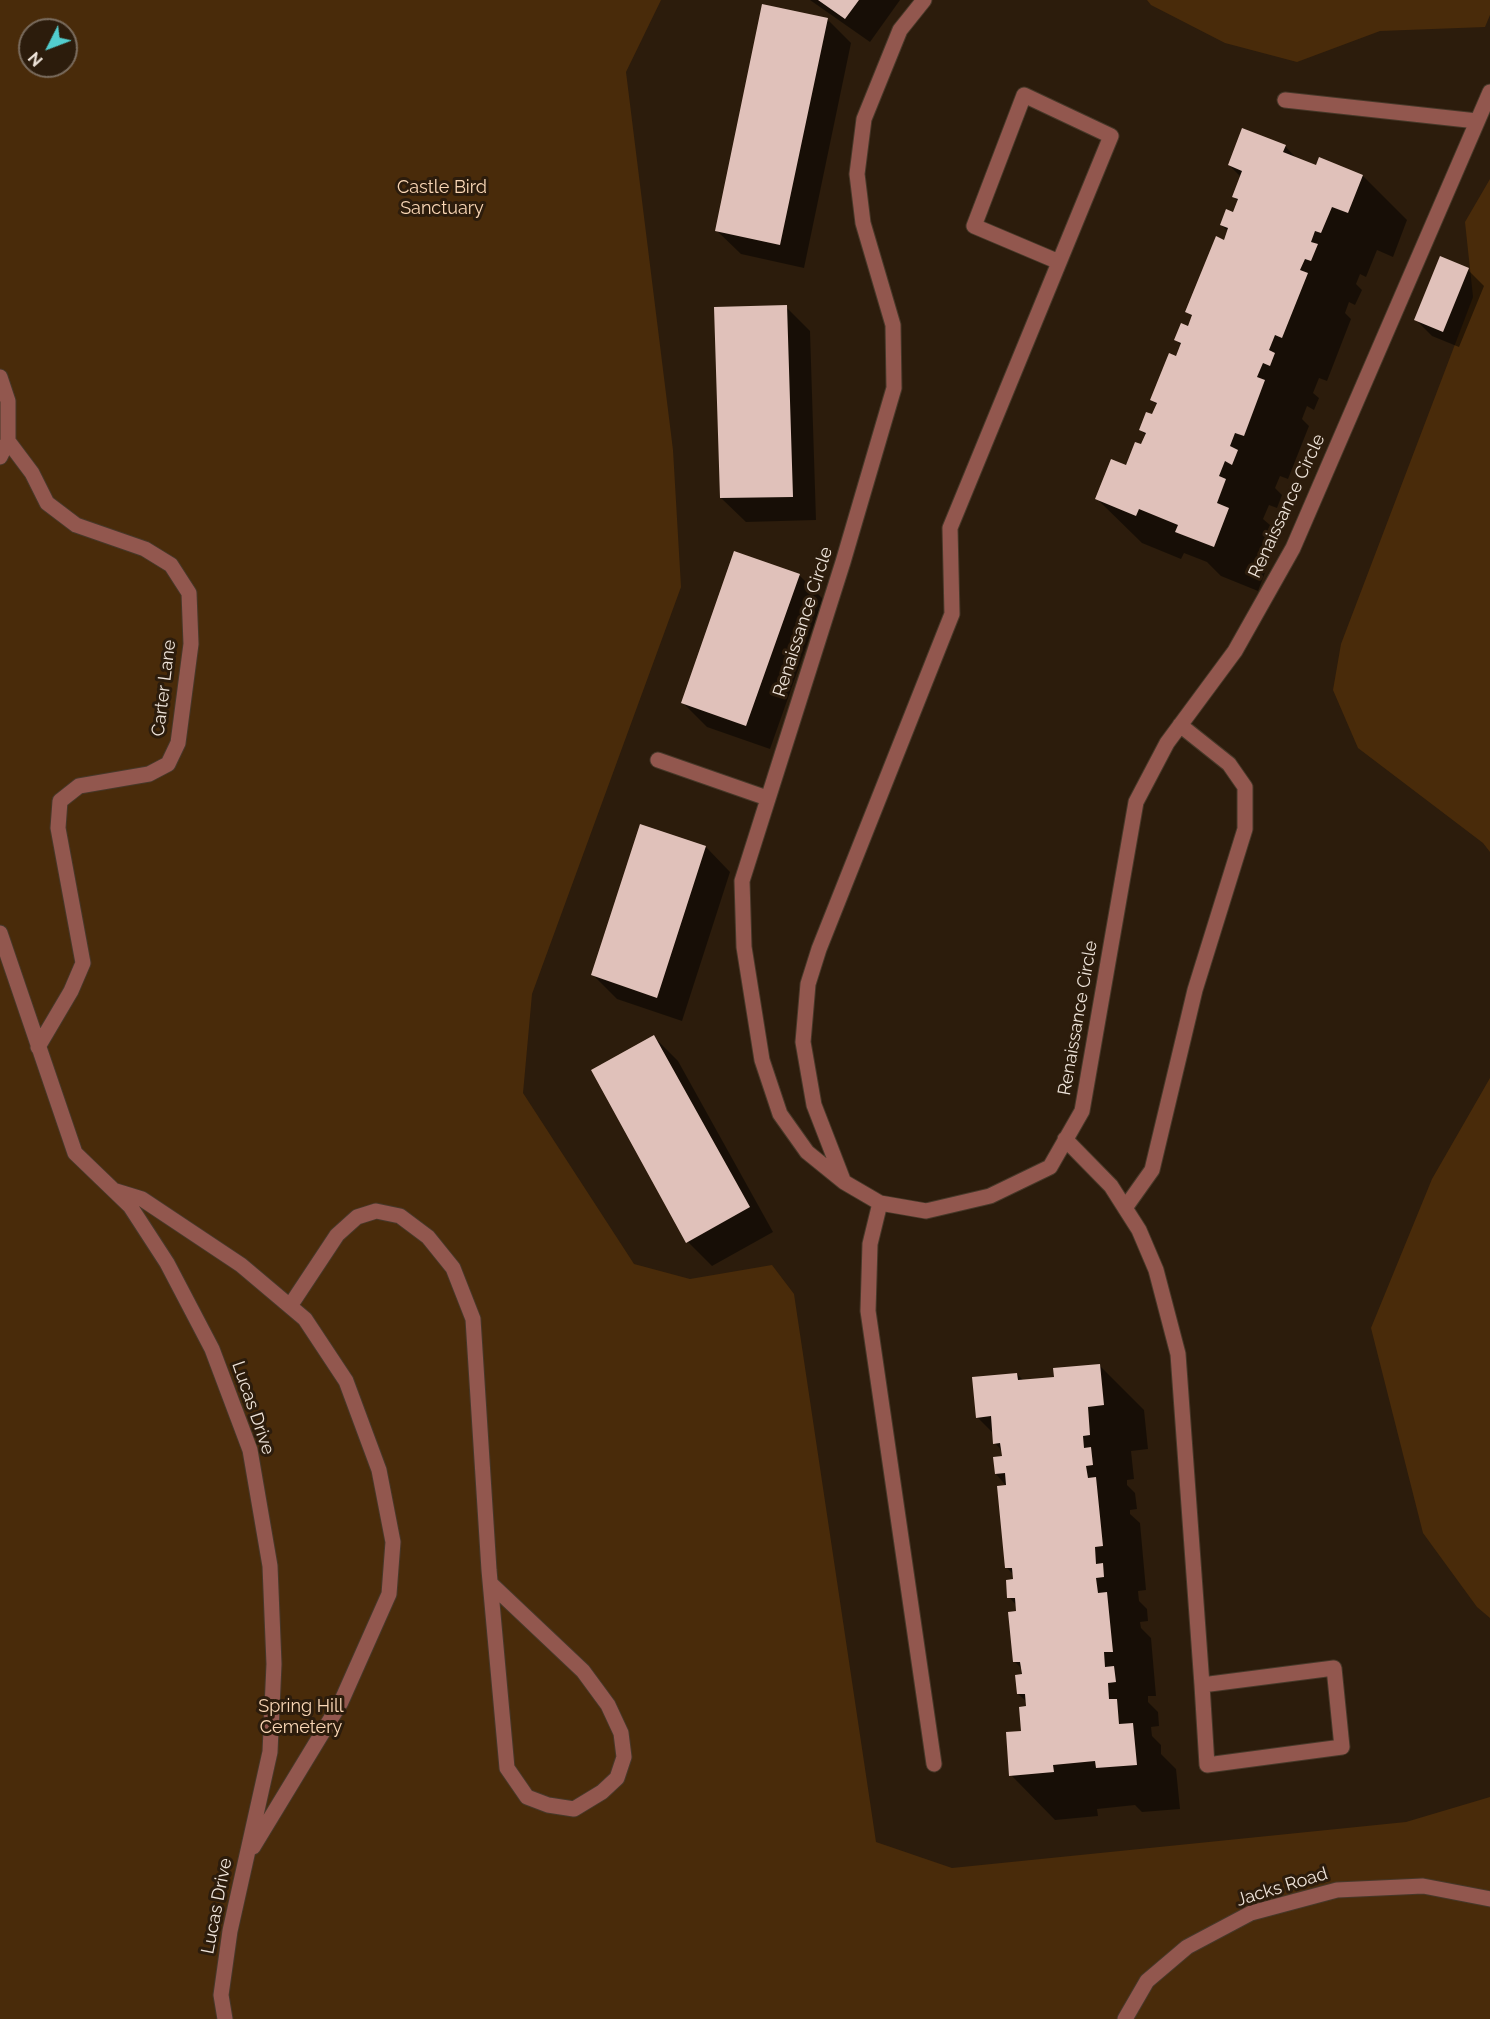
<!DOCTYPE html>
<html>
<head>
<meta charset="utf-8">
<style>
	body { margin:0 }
	#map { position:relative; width:1490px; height:2019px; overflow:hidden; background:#2c1c0c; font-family:Raleway,sans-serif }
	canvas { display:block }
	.north { position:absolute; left:18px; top:18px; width:60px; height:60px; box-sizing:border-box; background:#2c1c0c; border:2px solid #7a6c5e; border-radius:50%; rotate:228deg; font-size:16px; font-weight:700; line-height:24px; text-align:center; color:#efe4da }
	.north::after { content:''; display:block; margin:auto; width:21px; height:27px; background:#52cdce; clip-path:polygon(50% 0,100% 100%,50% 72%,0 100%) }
</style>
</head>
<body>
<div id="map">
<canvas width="1490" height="2019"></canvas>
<div class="north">N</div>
</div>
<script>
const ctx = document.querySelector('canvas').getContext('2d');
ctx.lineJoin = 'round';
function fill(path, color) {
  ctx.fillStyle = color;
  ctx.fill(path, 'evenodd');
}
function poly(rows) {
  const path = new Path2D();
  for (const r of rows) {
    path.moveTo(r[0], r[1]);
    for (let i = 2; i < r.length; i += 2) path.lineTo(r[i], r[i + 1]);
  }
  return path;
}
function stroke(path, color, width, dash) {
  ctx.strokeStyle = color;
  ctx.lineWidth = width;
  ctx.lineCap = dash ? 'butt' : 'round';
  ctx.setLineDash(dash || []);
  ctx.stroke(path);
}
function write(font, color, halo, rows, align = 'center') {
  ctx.font = font + ' Raleway,sans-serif';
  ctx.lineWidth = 6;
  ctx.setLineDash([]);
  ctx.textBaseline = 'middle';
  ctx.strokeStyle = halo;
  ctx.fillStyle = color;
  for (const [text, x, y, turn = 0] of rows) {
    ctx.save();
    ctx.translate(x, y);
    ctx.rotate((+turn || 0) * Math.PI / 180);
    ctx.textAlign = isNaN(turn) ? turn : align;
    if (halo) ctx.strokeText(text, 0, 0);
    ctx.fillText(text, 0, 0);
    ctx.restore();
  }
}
fill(poly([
	[0,0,661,0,626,72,673,450,681,587,532,994,523,1093,634,1264,690,1279,772,1265,794,1294,876,1842,952,1868,1406,1822,1490,1797,1490,2019,0,2019],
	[30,30,66,30,66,66,30,66],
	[1147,0,1490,0,1490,15,1485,27,1380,31,1297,62,1225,43,1151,5],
	[1490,179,1490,852,1483,843,1358,748,1333,690,1341,644,1473,297,1465,222],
	[1490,1078,1490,1618,1477,1607,1423,1533,1371,1328,1432,1179]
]), '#492b0a');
fill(poly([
	[810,0,900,0,870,42],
	[827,19,851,43,804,268,741,254,716,230],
	[1285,146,1298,160,1317,167,1363,176,1407,220,1393,257,1377,250,1366,277,1360,274,1356,284,1362,290,1355,305,1349,302,1345,313,1351,319,1327,381,1319,378,1313,393,1319,398,1314,410,1307,406,1302,419,1309,426,1288,479,1280,476,1275,488,1282,495,1277,508,1269,505,1263,519,1270,525,1262,544,1272,554,1258,591,1221,576,1207,562,1184,553,1181,559,1142,543,1097,499,1142,446,1146,436,1141,430,1153,416,1157,405,1152,400,1177,358,1182,346,1176,340,1189,328,1193,317,1187,312,1229,232,1221,225,1234,214,1239,202,1233,196,1241,177,1229,165],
	[1468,270,1484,286,1459,347,1432,336,1416,320],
	[786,307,810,331,816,520,746,522,721,498],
	[799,575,823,599,770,749,707,727,683,703],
	[706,847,730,872,682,1021,617,999,593,975],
	[654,1037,678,1061,773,1232,712,1266,688,1242],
	[1100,1366,1144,1410,1148,1449,1131,1451,1134,1479,1127,1480,1127,1485,1135,1493,1137,1509,1130,1510,1130,1514,1140,1523,1146,1590,1138,1591,1139,1601,1147,1609,1148,1621,1140,1622,1141,1628,1151,1638,1156,1696,1148,1696,1148,1702,1158,1712,1159,1726,1151,1727,1152,1736,1161,1745,1161,1754,1176,1769,1180,1809,1142,1812,1135,1805,1097,1809,1098,1816,1055,1820,1011,1775,1027,1707,1027,1702,1018,1694,1022,1669,1014,1661,1018,1613,1017,1606,1009,1597,1014,1575,1006,1567,1007,1487,996,1474,1003,1458,1002,1451,995,1443,994,1434,977,1417,1017,1374,1024,1381,1056,1378]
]), '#0007');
fill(poly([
	[818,0,859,0,845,19],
	[762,4,828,18,780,245,715,231],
	[1242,128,1286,145,1283,152,1316,165,1319,157,1363,175,1348,213,1332,207,1321,233,1315,231,1311,242,1318,244,1311,261,1305,259,1300,270,1308,273,1282,338,1275,335,1269,350,1275,353,1270,366,1263,363,1257,377,1265,380,1244,436,1235,433,1230,446,1238,450,1232,465,1225,461,1219,476,1226,479,1217,503,1229,508,1214,547,1175,532,1178,525,1139,509,1136,516,1095,499,1111,459,1126,465,1135,442,1141,444,1146,433,1139,430,1146,412,1152,414,1157,403,1150,400,1169,353,1176,356,1181,343,1174,340,1181,323,1188,326,1192,315,1185,312,1216,236,1224,240,1228,228,1220,225,1226,209,1233,212,1238,199,1232,197,1242,171,1228,165],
	[1440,256,1469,268,1443,332,1414,320],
	[787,305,793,497,720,498,714,307],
	[734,551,800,574,746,726,681,703],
	[640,824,706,846,657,998,591,975],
	[654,1035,750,1207,686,1243,591,1070],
	[1100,1364,1104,1405,1088,1407,1090,1435,1083,1436,1084,1448,1091,1447,1093,1465,1086,1466,1088,1478,1096,1477,1103,1546,1095,1547,1096,1564,1103,1563,1104,1577,1096,1578,1098,1593,1107,1592,1113,1652,1104,1652,1105,1667,1114,1666,1116,1682,1108,1683,1109,1699,1117,1699,1119,1724,1133,1723,1137,1765,1096,1768,1095,1761,1053,1765,1054,1772,1009,1776,1006,1732,1021,1731,1019,1707,1026,1706,1025,1694,1017,1694,1015,1675,1022,1674,1020,1662,1013,1662,1008,1612,1016,1611,1015,1598,1007,1598,1006,1580,1013,1579,1012,1568,1005,1568,997,1486,1006,1485,1005,1473,995,1474,993,1457,1002,1456,1000,1443,993,1444,991,1416,976,1418,972,1377,1017,1373,1018,1380,1054,1377,1053,1368]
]), '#e0c1ba');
const minor = poly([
	[924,0,900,30,864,119,857,174,863,223,893,325,894,388,843,562,742,881,744,947,762,1060,780,1114,807,1152,844,1182,880,1203,926,1211,990,1196,1050,1167,1082,1111,1136,802,1167,743,1235,651,1293,548,1490,92],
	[1285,100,1477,121],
	[0,377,8,401,8,441,0,457],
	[8,441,32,473,47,503,76,525,145,549,171,565,189,593,191,644,178,743,168,764,149,774,79,786,60,801,58,828,83,963,71,991,38,1047],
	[658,760,767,798],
	[0,933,75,1153,130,1206,167,1263,212,1349,250,1450,270,1566,274,1664,270,1752,230,1931,221,1995,225,2019],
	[1065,1139,1111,1186,1139,1230,1156,1270,1178,1354,1202,1685,1207,1765,1342,1747,1334,1668,1202,1685],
	[843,1180,814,1105,803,1042,808,984,819,949,952,614,950,528,1111,136,1024,95,974,226,1059,262],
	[116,1191,142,1199,241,1265,305,1319,346,1381,379,1470,393,1542,389,1594,341,1702,253,1847],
	[880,1203,870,1244,868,1311,934,1764],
	[1125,1208,1152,1170,1195,990,1245,829,1245,787,1229,764,1180,725],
	[290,1306,337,1235,357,1217,376,1211,400,1216,428,1237,453,1268,473,1319,489,1570,507,1768,527,1797,548,1805,574,1809,602,1792,617,1778,624,1757,621,1733,608,1705,583,1671,491,1584],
	[1125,2019,1147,1981,1187,1947,1251,1913,1337,1890,1423,1886,1490,1899]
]);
stroke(minor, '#473829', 17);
stroke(minor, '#92574e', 15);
write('18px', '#fad7b6', '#2c1c0c', [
	["Castle Bird",442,188],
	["Sanctuary",442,209],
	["Spring Hill",301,1707],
	["Cemetery",301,1728]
]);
write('18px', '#efe4da', '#2c1c0c', [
	["Renaissance Circle",1287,506,-65],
	["Renaissance Circle",803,622,-72],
	["Carter Lane",164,688,-83],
	["Renaissance Circle",1078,1018,-80],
	["Lucas Drive",253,1408,71],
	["Jacks Road",1282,1887,-17],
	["Lucas Drive",217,1906,-79]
]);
</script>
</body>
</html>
